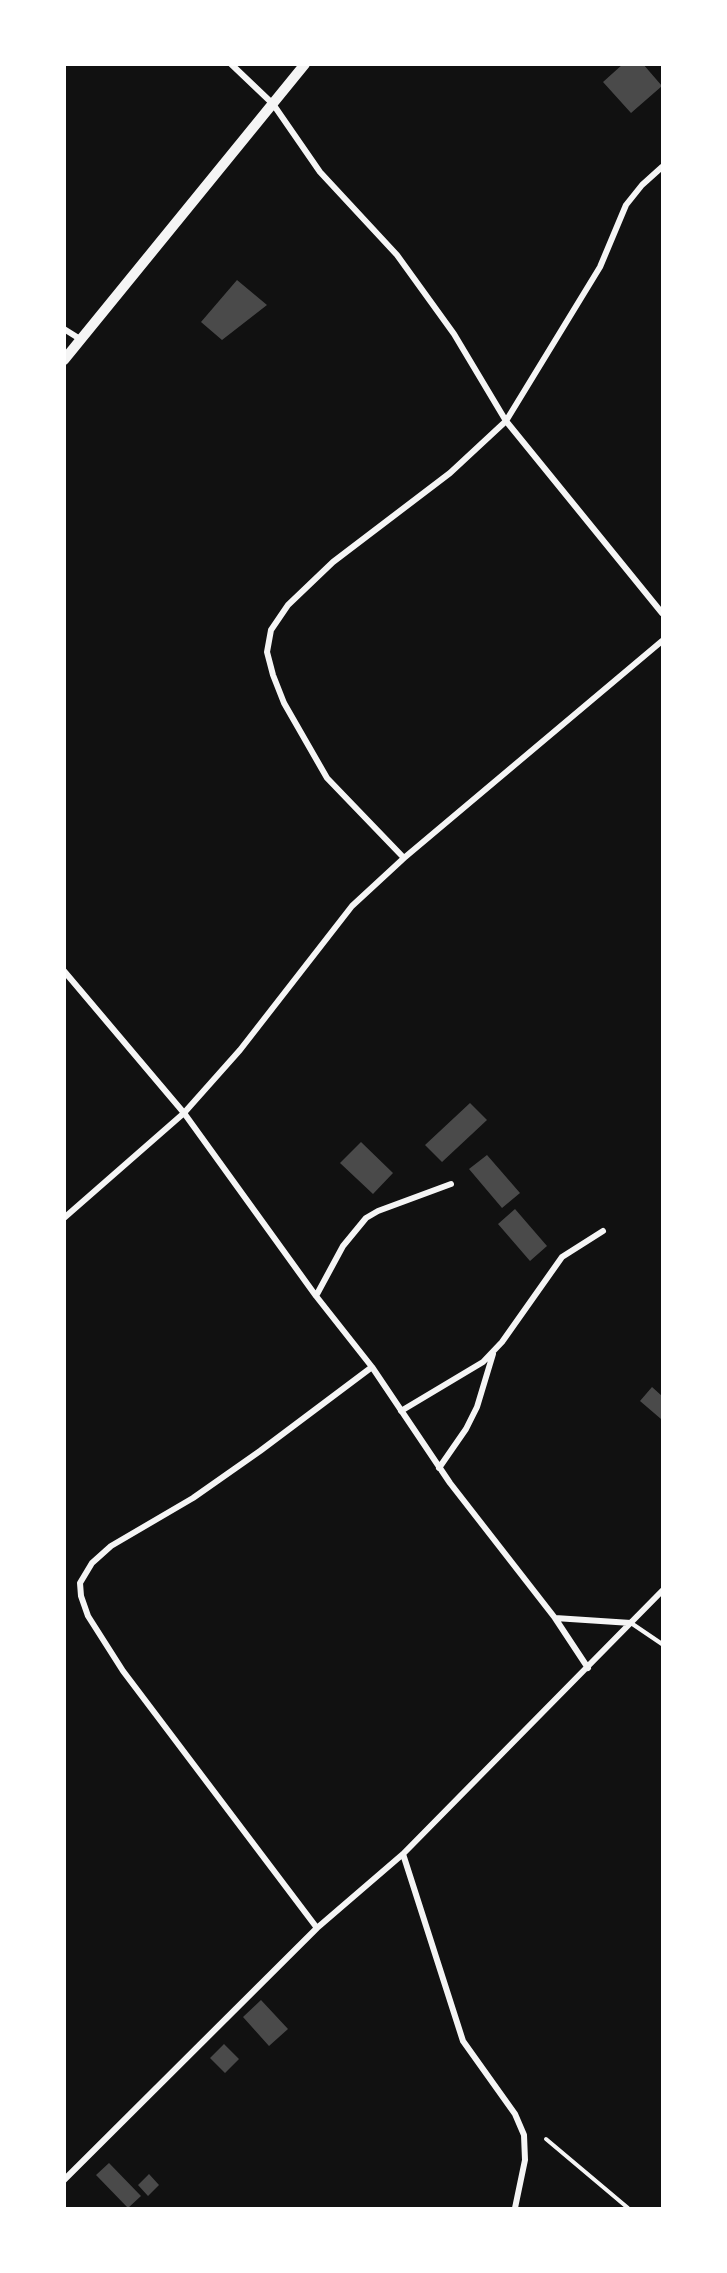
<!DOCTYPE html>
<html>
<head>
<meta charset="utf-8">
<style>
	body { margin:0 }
	#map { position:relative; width:727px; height:2273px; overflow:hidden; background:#111; font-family:Barlow,sans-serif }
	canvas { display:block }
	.frame { position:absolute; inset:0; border:66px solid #fff; pointer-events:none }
</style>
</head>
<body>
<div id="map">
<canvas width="727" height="2273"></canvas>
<div class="frame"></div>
</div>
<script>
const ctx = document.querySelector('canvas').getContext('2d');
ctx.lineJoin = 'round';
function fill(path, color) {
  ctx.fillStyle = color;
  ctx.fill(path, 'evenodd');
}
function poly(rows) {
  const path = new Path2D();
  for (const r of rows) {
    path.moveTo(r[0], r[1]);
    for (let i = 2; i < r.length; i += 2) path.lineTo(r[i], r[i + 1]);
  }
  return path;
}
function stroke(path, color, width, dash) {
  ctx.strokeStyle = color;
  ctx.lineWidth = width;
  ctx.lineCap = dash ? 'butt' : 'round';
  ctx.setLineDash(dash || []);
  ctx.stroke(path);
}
fill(poly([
	[623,64,643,64,662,86,631,113,603,82],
	[237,280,267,305,222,340,201,322],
	[470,1103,487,1120,442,1162,425,1145],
	[361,1142,393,1173,373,1194,340,1163],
	[487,1155,520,1193,502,1208,469,1169],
	[515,1209,547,1246,530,1261,498,1224],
	[652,1387,662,1396,661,1419,640,1401],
	[261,2000,288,2029,269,2046,243,2017],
	[224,2044,239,2059,225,2073,210,2058],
	[109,2163,141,2196,128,2208,96,2175],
	[149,2174,159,2185,148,2196,138,2185]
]), '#4a4a4a');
stroke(poly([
	[546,2139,628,2208]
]), '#f5f5f5', 4);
stroke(poly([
	[631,1623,662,1644]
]), '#f5f5f5', 4.5);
stroke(poly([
	[231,64,273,104,320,172,397,255,454,334,506,421,662,613],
	[64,329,80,339],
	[404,858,327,778,284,703,273,675,267,652,271,630,288,605,333,562,450,473,506,421,600,267,626,205,642,185,662,167],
	[64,971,184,1113,316,1296,372,1367,450,1483,555,1618,588,1668],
	[64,1218,184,1113,240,1050,352,906,404,858,662,641],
	[316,1296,343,1246,366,1218,378,1211,451,1184],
	[401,1411,483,1362,502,1342,562,1257,603,1231],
	[439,1468,466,1429,477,1407,493,1354],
	[555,1618,631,1623],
	[403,1854,463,2041,515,2114,524,2135,525,2160,515,2208],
	[317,1928,123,1671,88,1616,81,1596,80,1583,92,1563,111,1546,193,1498,260,1451,372,1367],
	[64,2180,317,1928,403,1854,662,1591]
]), '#f5f5f5', 6);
stroke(poly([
	[64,360,305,64]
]), '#f5f5f5', 10);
</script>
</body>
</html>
